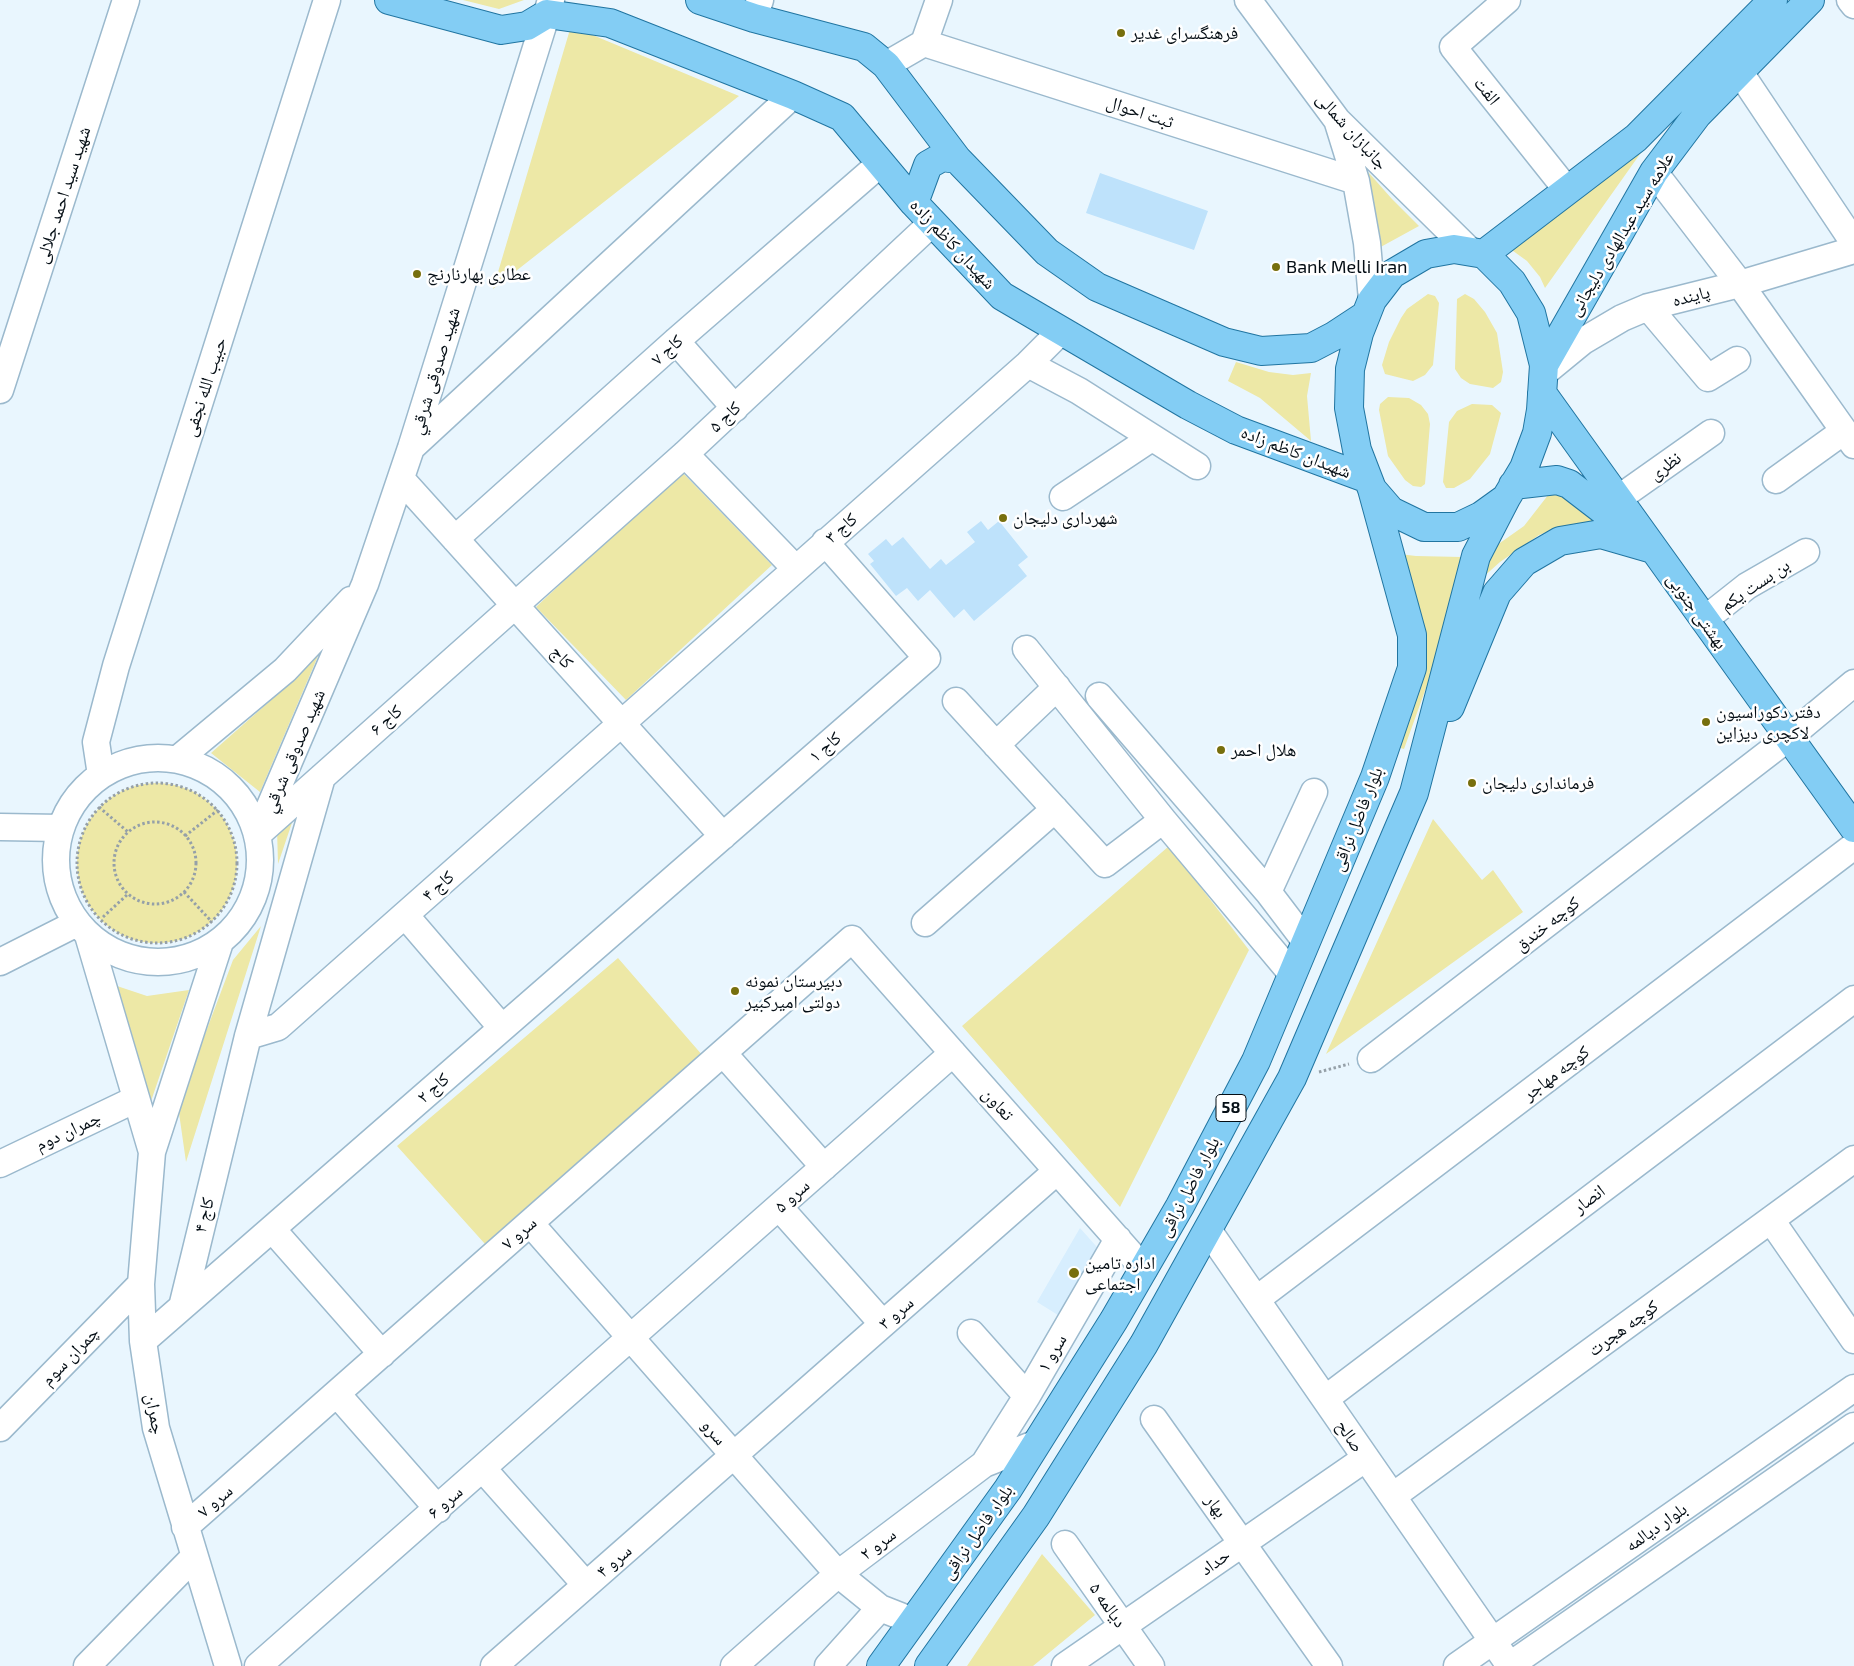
<!DOCTYPE html>
<html>
<head>
<meta charset="utf-8">
<style>
	body { margin:0 }
	canvas { display:block; background:#e9f6fe }
</style>
</head>
<body>
<canvas width="1854" height="1666"></canvas>
<script>
const ctx = document.querySelector('canvas').getContext('2d');
ctx.lineJoin = 'round';
function fill(path, color) {
  ctx.fillStyle = color;
  ctx.fill(path, 'evenodd');
}
function poly(rows) {
  const path = new Path2D();
  for (const r of rows) {
    if (r.length === 3) {
      path.moveTo(r[0] + r[2], r[1]);
      path.arc(r[0], r[1], r[2], 0, 2 * Math.PI);
      continue;
    }
    path.moveTo(r[0], r[1]);
    for (let i = 2; i < r.length; i += 2) path.lineTo(r[i], r[i + 1]);
  }
  return path;
}
function stroke(path, color, width, dash) {
  ctx.strokeStyle = color;
  ctx.lineWidth = width;
  ctx.lineCap = dash ? 'butt' : 'round';
  ctx.setLineDash(dash || []);
  ctx.stroke(path);
}
function write(font, color, halo, rows, align = 'center') {
  ctx.font = font + ' "Exo 2","Noto Naskh Arabic",sans-serif';
  ctx.lineWidth = 5;
  ctx.setLineDash([]);
  ctx.textBaseline = 'middle';
  ctx.strokeStyle = halo;
  ctx.fillStyle = color;
  for (const [text, x, y, turn = 0] of rows) {
    ctx.save();
    ctx.translate(x, y);
    ctx.rotate((+turn || 0) * Math.PI / 180);
    ctx.textAlign = isNaN(turn) ? turn : align;
    if (halo) ctx.strokeText(text, 0, 0);
    ctx.fillText(text, 0, 0);
    ctx.restore();
  }
}
fill(poly([
	[1080,1228,1104,1255,1066,1320,1037,1302]
]), '#d7eefe');
fill(poly([
	[463,0,524,0,499,9],
	[571,26,739,96,493,289],
	[1645,147,1545,288,1540,277,1527,261,1509,248],
	[1353,155,1392,199,1419,226,1377,249],
	[1428,294,1435,296,1439,303,1433,365,1425,375,1413,381,1385,374,1382,365,1389,342,1401,318,1407,309],
	[1465,294,1474,299,1485,312,1497,333,1503,372,1501,382,1493,388,1470,384,1461,378,1455,369,1457,299],
	[1236,362,1269,372,1293,375,1311,373,1307,396,1311,441,1260,398,1228,381],
	[1388,397,1409,398,1421,405,1428,414,1430,424,1425,484,1421,487,1413,486,1405,480,1388,456,1379,410,1380,404],
	[1472,404,1492,405,1501,413,1490,454,1470,479,1454,488,1446,488,1443,482,1449,422,1457,411],
	[681,471,772,565,626,700,536,607],
	[1561,489,1605,528,1556,528,1539,535,1500,562,1481,579,1490,550,1524,526,1552,490],
	[1399,554,1416,556,1462,557,1431,674,1404,749,1397,747,1413,705],
	[321,649,260,792,211,753,296,678],
	[157,863,80],
	[296,811,278,864,277,829],
	[1433,819,1482,880,1493,870,1523,912,1326,1054],
	[1169,846,1249,950,1120,1207,962,1026],
	[261,926,186,1162,178,1106,233,960],
	[618,958,703,1056,485,1244,397,1146],
	[117,986,147,996,189,990,149,1107],
	[1042,1554,1095,1615,1033,1666,967,1666]
]), '#ede8a6');
fill(poly([
	[1100,173,1208,211,1194,250,1086,213],
	[981,521,988,530,999,521,1028,557,1018,565,1027,576,974,621,964,609,954,618,930,590,918,601,907,588,896,596,870,564,874,561,868,554,886,539,892,546,903,537,930,569,941,559,946,565,975,542,967,532]
]), '#bee2fb');
const minor = poly([
	[1248,0,1337,120,1469,250],
	[1507,0,1453,47,1567,190],
	[1850,0,1854,5],
	[754,18,760,0],
	[924,43,1356,181],
	[886,65,924,43,939,0],
	[1739,71,1854,243],
	[1338,123,1356,181,1367,243,1372,300],
	[1654,172,1740,284,1854,445],
	[1648,307,1708,378,1737,360],
	[676,341,735,408],
	[1028,364,1079,391,1197,466],
	[1544,373,1583,341,1622,318,1648,307,1740,284,1854,250],
	[0,390,126,0],
	[412,447,793,95],
	[685,454,795,568],
	[401,479,723,836],
	[1776,480,1844,431],
	[1063,497,1150,439],
	[1619,498,1711,433],
	[455,539,676,341,881,163],
	[1704,620,1747,586,1806,552],
	[1026,649,1163,820,1292,974],
	[1099,696,1268,892,1306,942],
	[956,701,1105,864,1163,820],
	[996,745,1057,687],
	[158,860,102],
	[178,759,285,670,351,600],
	[101,775,96,742,116,666,327,0],
	[0,827,61,828],
	[261,827,365,584,411,448,551,0],
	[258,834,685,454,932,223],
	[1268,892,1314,792],
	[405,915,502,1028],
	[925,923,1055,809],
	[88,935,152,1152],
	[220,942,152,1152,141,1284,143,1341,156,1428,228,1666],
	[0,962,77,923],
	[248,1036,278,1027,1028,364,1060,332],
	[723,1053,824,1167],
	[1371,1059,1788,738,1854,683],
	[0,1164,136,1099],
	[779,1207,883,1324],
	[1771,1220,1854,1340],
	[530,1223,838,1574,880,1608,913,1621],
	[272,1229,382,1354],
	[1208,1230,1510,1666],
	[1257,1299,1854,846],
	[182,1307,248,1036,322,777],
	[971,1333,1027,1396],
	[143,1341,927,658,825,542],
	[337,1394,438,1509],
	[1325,1399,1854,999],
	[1154,1419,1329,1666],
	[0,1428,141,1284],
	[984,1464,1027,1396,1118,1239],
	[483,1469,586,1585],
	[1393,1496,1854,1159],
	[185,1527,852,939,1144,1269],
	[1065,1544,1151,1666],
	[87,1666,194,1557],
	[258,1666,953,1053],
	[494,1666,1057,1171],
	[734,1666,838,1574,984,1464,1037,1443],
	[828,1666,880,1608],
	[1065,1666,1366,1458],
	[1457,1666,1854,1388],
	[1509,1666,1854,1426]
]);
const major = poly([
	[389,0,501,30,527,26,547,14,610,23,793,95,842,117,914,203,1002,296,1188,405,1236,430,1368,479],
	[700,0,754,18,864,47,886,65,957,159,1047,252,1097,287,1224,342,1261,351,1311,348,1334,336,1366,315],
	[914,203,928,165,942,157,957,159],
	[1454,249,1484,254,1512,282,1531,313,1544,365,1541,410,1537,433,1524,468,1506,498,1481,516,1458,527,1424,527,1391,511,1372,489,1357,450,1349,408,1350,369,1359,333,1372,300,1392,274,1426,254,1454,249],
	[1484,254,1636,138,1773,0],
	[1544,365,1654,172,1697,115,1810,0],
	[1542,393,1854,828],
	[1513,485,1557,480,1569,484,1634,534],
	[1450,707,1497,593,1524,562,1560,541,1601,534,1653,549],
	[881,1666,1008,1489,1114,1320,1180,1206,1256,1061,1375,777,1412,668,1412,635,1372,489],
	[929,1666,1036,1516,1144,1344,1292,1078,1414,793,1476,556,1506,498]
]);
stroke(minor, '#9bb9cd', 29);
stroke(major, '#2175a1', 30);
stroke(poly([
	[157,863,80],
	[99,807,128,832],
	[155,863,41],
	[185,836,218,810],
	[184,892,212,922],
	[103,917,128,894],
	[1319,1072,1349,1064]
]), '#95a0a8', 3, [2.5, 2.5]);
stroke(minor, '#fff', 26);
stroke(major, '#83cdf4', 28);
for (const [x, y, r, color] of [
	[1121,33,5,"#776f0d"],
	[1276,267,5,"#776f0d"],
	[417,274,5,"#776f0d"],
	[1003,518,5,"#776f0d"],
	[1706,722,5,"#776f0d"],
	[1221,750,5,"#776f0d"],
	[1472,783,5,"#776f0d"],
	[735,991,5,"#776f0d"],
	[1074,1273,6,"#776f0d"]
]) {
  const dot = new Path2D();
  dot.arc(x, y, r, 0, 2 * Math.PI);
  ctx.fillStyle = color;
  ctx.fill(dot);
  stroke(dot, '#fff', 2);
}
for (const [x, y, w] of [
	[1231,1108,30]
]) {
  const box = new Path2D();
  box.roundRect(x - w / 2, y - 13.5, w, 27, 4);
  ctx.fillStyle = '#fff';
  ctx.fill(box);
  stroke(box, '#050e15', 1);
}
write('bold 16px', '#050e15', null, [
	["58",1231,1108]
]);
write('18px', '#050e15', '#fff', [
	["فرهنگسرای غدیر",1131,33],
	["Bank Melli Iran",1286,267],
	["عطاری بهارنارنج",427,274],
	["شهرداری دلیجان",1013,518],
	["دفتر دکوراسیون",1716,712],
	["لاکچری دیزاین",1716,733],
	["هلال احمر",1231,750],
	["فرمانداری دلیجان",1482,783],
	["دبیرستان نمونه",745,981],
	["دولتی امیرکبیر",745,1002],
	["اداره تامین",1085,1263],
	["اجتماعی",1085,1284]
], 'left');
write('18px', '#050e15', '#fff', [
	["الفت",1487,91,51],
	["ثبت احوال",1140,112,18],
	["جانبازان شمالی",1352,131,48],
	["شهید سید احمد جلالی",63,195,-72],
	["علامه سید عبدالهادی دلیجانی",1621,234,-59],
	["شهیدان کاظم زاده",953,244,47],
	["پاینده",1691,296,-14],
	["کاج ۷",667,350,-42],
	["شهید صدوقی شرقي",435,371,-73],
	["حبیب الله نجفی",205,387,-72],
	["کاج ۵",725,417,-43],
	["شهیدان کاظم زاده",1296,452,21],
	["نظری",1665,466,-36],
	["کاج ۳",841,528,-41],
	["بن بست یکم",1755,585,-34],
	["بهشتی جنوبی",1697,611,54],
	["کاج",562,657,48],
	["کاج ۶",386,720,-41],
	["کاج ۱",825,747,-41],
	["شهید صدوقی شرقي",294,751,-67],
	["بلوار فاضل نراقی",1357,819,-68],
	["کاج ۴",438,886,-42],
	["کوچه خندق",1547,924,-38],
	["کوچه مهاجر",1556,1073,-37],
	["کاج ۲",433,1088,-41],
	["تعاون",998,1104,48],
	["چمران دوم",68,1131,-25],
	["بلوار فاضل نراقی",1189,1187,-62],
	["سرو ۵",792,1196,-42],
	["انصار",1589,1199,-37],
	["کاج ۴",204,1215,-76],
	["سرو ۷",519,1233,-41],
	["سرو ۳",896,1313,-41],
	["کوچه هجرت",1623,1328,-36],
	["سرو ۱",1052,1353,-60],
	["چمران سوم",70,1356,-46],
	["چمران",155,1414,79],
	["سرو",714,1432,49],
	["صالح",1350,1436,56],
	["سرو ۷",215,1501,-41],
	["سرو ۶",445,1502,-41],
	["بهار",1216,1506,55],
	["بلوار دیالمه",1656,1527,-35],
	["بلوار فاضل نراقی",977,1532,-55],
	["سرو ۲",878,1544,-37],
	["سرو ۴",614,1561,-41],
	["حداد",1215,1562,-35],
	["دیالمه ۵",1108,1605,55]
]);
</script>
</body>
</html>
